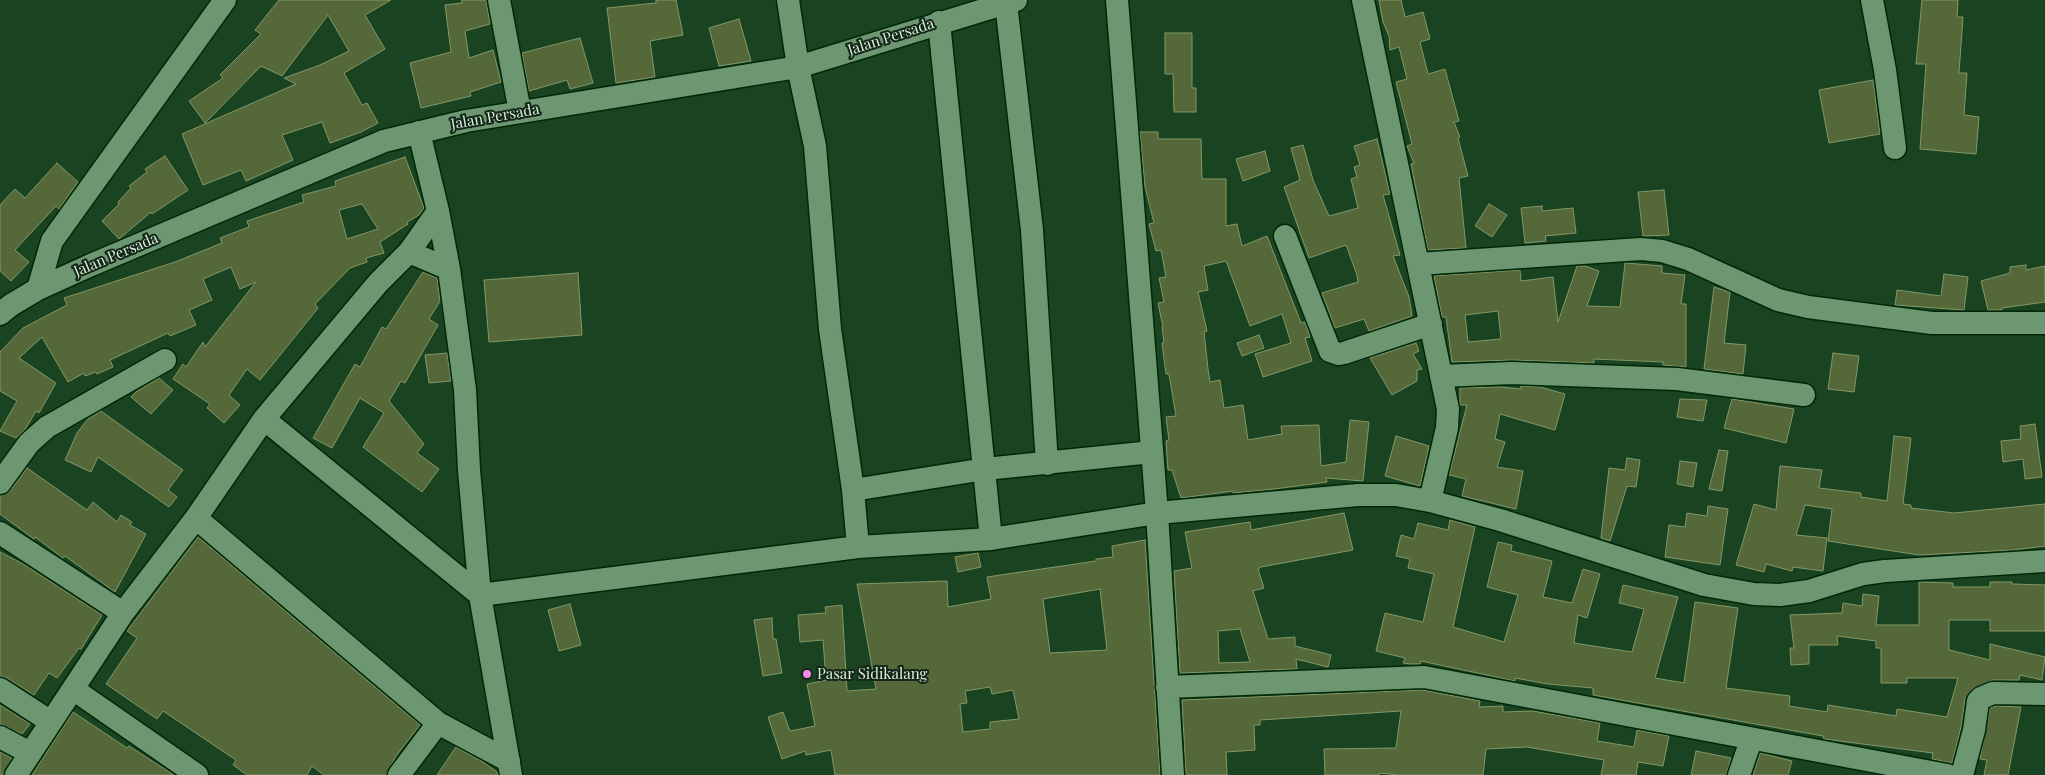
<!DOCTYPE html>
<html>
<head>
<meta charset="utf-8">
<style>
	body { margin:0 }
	canvas { display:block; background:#1a4321 }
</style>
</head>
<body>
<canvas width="2045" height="775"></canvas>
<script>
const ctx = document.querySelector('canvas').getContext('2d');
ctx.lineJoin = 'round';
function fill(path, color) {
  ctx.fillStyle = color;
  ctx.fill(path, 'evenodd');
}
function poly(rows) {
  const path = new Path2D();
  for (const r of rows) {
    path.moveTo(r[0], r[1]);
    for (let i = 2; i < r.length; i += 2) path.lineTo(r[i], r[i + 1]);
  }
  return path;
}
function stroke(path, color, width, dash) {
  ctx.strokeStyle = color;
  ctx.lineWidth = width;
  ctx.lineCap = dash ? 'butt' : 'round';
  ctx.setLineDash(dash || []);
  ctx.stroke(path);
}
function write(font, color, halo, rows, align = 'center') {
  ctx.font = font + ' "Playfair Display",serif';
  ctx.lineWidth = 4;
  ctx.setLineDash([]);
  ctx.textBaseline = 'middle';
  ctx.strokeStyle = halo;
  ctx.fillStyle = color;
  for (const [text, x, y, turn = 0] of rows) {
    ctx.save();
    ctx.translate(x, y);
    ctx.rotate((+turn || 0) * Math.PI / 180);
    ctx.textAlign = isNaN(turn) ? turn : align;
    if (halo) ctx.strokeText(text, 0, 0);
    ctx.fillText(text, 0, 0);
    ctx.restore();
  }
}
const building = poly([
	[279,0,391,0,365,15,385,49,344,73,362,105,367,103,378,123,361,132,330,143,322,122,282,135,293,160,246,181,241,170,203,185,182,134,296,84,284,78,320,65,349,51,328,15,282,76,261,66,205,123,189,101,223,78,220,75,261,34,255,30,279,0],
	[462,0,486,0,490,24,465,31,469,58,493,50,501,82,470,92,471,96,421,108,410,63,451,52,445,5,462,3,462,0],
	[656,0,676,0,683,35,650,41,655,77,616,83,607,8,656,3,656,0],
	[1379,0,1401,0,1405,17,1423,12,1430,39,1420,42,1428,74,1445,69,1459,121,1454,122,1460,137,1458,138,1468,176,1459,178,1466,248,1428,250,1411,164,1414,163,1407,146,1412,144,1396,82,1407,79,1399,47,1390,50,1389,36,1383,22,1379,0],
	[1922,0,1958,0,1957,17,1963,17,1959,73,1967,73,1964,115,1979,117,1976,154,1920,149,1926,64,1916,64,1922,0],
	[739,19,751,61,719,66,709,28,739,19],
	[1165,33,1192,33,1192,88,1196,88,1196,112,1174,112,1173,74,1165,74,1165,33],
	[580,38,593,83,570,89,567,80,529,91,522,53,580,38],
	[1873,80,1880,134,1829,143,1819,90,1873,80],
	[1140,132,1158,132,1158,139,1201,139,1202,179,1226,179,1226,226,1237,224,1242,246,1267,236,1301,323,1305,322,1310,337,1305,338,1312,361,1263,377,1255,354,1291,343,1282,314,1250,326,1226,261,1204,266,1208,290,1198,292,1207,331,1204,332,1208,369,1210,382,1220,380,1224,408,1243,405,1248,440,1282,434,1281,426,1319,425,1321,466,1346,462,1350,420,1369,422,1363,481,1326,478,1327,482,1274,489,1233,493,1233,491,1181,498,1172,470,1168,470,1166,441,1169,440,1166,417,1176,416,1169,374,1166,374,1162,343,1164,342,1162,327,1163,327,1158,303,1164,302,1159,278,1166,277,1161,250,1156,251,1149,224,1154,223,1145,187,1140,132],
	[1377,139,1390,194,1383,195,1400,255,1393,256,1409,297,1412,316,1369,331,1364,319,1335,328,1322,293,1358,282,1357,275,1346,245,1309,258,1284,187,1300,180,1291,148,1303,145,1313,180,1329,216,1358,208,1351,179,1357,177,1354,167,1360,165,1354,146,1377,139],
	[1265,151,1270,171,1243,181,1236,159,1265,151],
	[165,156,188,190,152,214,151,212,119,239,102,221,119,204,118,202,131,188,129,186,147,172,145,169,165,156],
	[405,157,424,208,419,215,407,222,408,224,380,242,384,253,366,258,367,262,350,268,315,304,318,308,260,380,247,369,229,395,240,405,224,423,207,408,210,404,173,379,183,364,186,367,203,342,205,347,256,282,240,289,231,267,203,279,212,300,189,310,196,325,170,336,168,333,110,360,113,367,97,374,96,372,85,376,84,373,68,382,42,337,19,358,56,383,39,413,36,411,26,428,16,438,0,431,17,401,0,391,0,352,23,328,67,305,64,298,175,262,222,243,220,238,249,227,247,221,304,202,302,195,336,186,335,181,405,157],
	[362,204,378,229,347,239,339,210,362,204],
	[57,163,78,182,59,209,56,206,15,250,29,262,11,281,0,271,0,205,15,189,25,198,57,163],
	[1664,190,1669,235,1643,236,1638,192,1664,190],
	[1489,204,1507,215,1492,237,1475,226,1489,204],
	[1542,206,1542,211,1573,208,1576,233,1545,236,1546,241,1525,243,1521,208,1542,206],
	[1625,263,1662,266,1662,273,1685,275,1681,304,1686,304,1686,367,1663,365,1663,362,1594,359,1594,363,1512,360,1452,362,1446,317,1442,317,1434,276,1520,270,1521,281,1553,277,1558,322,1577,266,1585,266,1599,271,1587,306,1620,307,1625,263],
	[1498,311,1501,339,1468,342,1465,315,1498,311],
	[2026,265,2026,270,2045,266,2045,302,2002,308,2002,310,1988,310,1981,281,2010,273,2010,267,2026,265],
	[423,272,437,278,440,301,429,319,438,325,405,383,401,381,389,401,424,444,417,453,439,469,422,492,363,447,384,413,360,398,332,448,313,438,355,364,360,367,382,327,386,329,423,272],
	[578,273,582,335,489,342,484,280,578,273],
	[1944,274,1968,277,1964,310,1895,305,1897,290,1941,296,1944,274],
	[1714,287,1730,292,1724,343,1746,345,1743,374,1704,369,1714,287],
	[1259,335,1264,348,1242,356,1237,343,1259,335],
	[1416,343,1419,351,1413,354,1422,369,1417,370,1417,381,1392,395,1370,358,1416,343],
	[447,353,451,381,429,383,425,355,447,353],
	[1833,353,1859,356,1854,392,1828,389,1833,353],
	[159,378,173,390,151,414,131,397,136,392,159,378],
	[1521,386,1540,387,1565,394,1555,430,1500,414,1495,439,1505,442,1497,467,1523,471,1516,509,1462,496,1466,479,1449,475,1467,405,1460,405,1460,388,1501,387,1521,389,1521,386],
	[1680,399,1707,400,1703,421,1677,417,1680,399],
	[1732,399,1794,409,1786,443,1724,428,1732,399],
	[101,411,183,470,168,490,177,497,169,507,98,457,91,472,65,460,77,433,88,419,101,411],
	[2035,424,2042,477,2025,479,2023,459,2003,462,2001,441,2021,439,2020,426,2035,424],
	[1396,436,1429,446,1420,486,1385,476,1396,436],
	[1894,436,1911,438,1903,504,1911,505,1911,508,1954,513,2045,504,2045,546,2013,550,1919,555,1828,541,1832,509,1805,505,1796,535,1827,538,1823,571,1793,567,1792,571,1766,564,1764,572,1736,565,1754,504,1776,510,1780,466,1822,470,1819,488,1861,493,1861,497,1887,501,1894,436],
	[1719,450,1728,451,1722,491,1709,489,1719,450],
	[1627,458,1640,460,1636,487,1627,486,1610,541,1601,538,1609,468,1625,470,1627,458],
	[1680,461,1697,463,1693,487,1677,484,1680,461],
	[27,468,87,510,93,502,117,522,121,515,132,522,130,525,146,534,115,592,65,556,63,558,35,537,34,539,0,514,0,496,10,491,27,468],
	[1708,506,1728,509,1720,565,1665,557,1669,525,1685,527,1687,513,1707,516,1708,506],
	[1344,513,1353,550,1261,567,1258,569,1264,588,1253,591,1268,639,1295,637,1295,646,1331,655,1328,667,1296,659,1297,669,1180,673,1174,571,1192,568,1185,532,1250,522,1251,530,1344,513],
	[1240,629,1250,662,1219,663,1218,631,1240,629],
	[1450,520,1475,527,1453,627,1504,642,1518,595,1487,587,1498,542,1512,545,1511,551,1552,561,1543,597,1572,603,1583,569,1600,574,1587,618,1578,615,1574,643,1632,652,1644,609,1619,603,1623,585,1678,597,1655,678,1684,683,1695,602,1738,608,1726,688,1790,696,1789,706,1827,712,1828,705,1896,716,1897,709,1947,717,1958,678,1907,678,1907,683,1881,683,1881,648,1876,648,1876,641,1837,636,1838,645,1809,645,1809,664,1791,665,1790,648,1794,648,1790,615,1842,613,1843,603,1862,606,1863,594,1879,596,1876,625,1919,625,1919,582,1953,583,1953,587,1990,587,1990,582,2012,582,2012,584,2045,585,2045,631,1990,631,1990,620,1949,620,1949,650,1990,660,1990,644,2045,657,2042,680,2020,675,2019,680,1993,680,1972,689,1965,699,1961,727,1952,763,1932,759,1933,753,1824,739,1823,736,1593,695,1593,688,1548,684,1515,678,1515,681,1421,661,1420,664,1410,664,1403,663,1405,658,1376,651,1385,613,1423,622,1434,574,1408,568,1410,559,1396,556,1401,535,1414,539,1418,523,1448,530,1450,520],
	[198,537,420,725,396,756,386,775,324,775,312,766,307,775,247,775,233,765,236,760,163,711,157,719,106,684,137,638,127,631,198,537],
	[1145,540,1160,775,835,775,831,750,806,755,805,751,782,759,768,717,783,712,790,731,815,726,807,684,826,680,823,640,800,642,798,615,826,613,825,607,842,605,847,691,876,689,857,584,947,581,948,607,991,599,987,577,1096,561,1096,559,1113,557,1112,546,1145,540],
	[1100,589,1107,650,1050,653,1043,599,1100,589],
	[990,687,992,694,1013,690,1019,719,990,722,990,729,963,732,960,704,967,703,965,691,990,687],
	[0,552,25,565,102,615,81,649,79,648,57,678,49,673,34,695,7,678,0,676,0,552],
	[978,553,981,567,958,572,955,557,978,553],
	[570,604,581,645,559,651,548,610,570,604],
	[772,618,773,639,776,639,782,673,763,676,754,620,772,618],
	[1423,690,1480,701,1479,707,1503,706,1503,712,1533,711,1600,723,1597,741,1634,747,1637,730,1669,736,1663,766,1638,762,1636,775,1601,775,1604,760,1527,747,1486,749,1483,775,1398,775,1379,773,1379,775,1325,775,1324,749,1396,748,1401,711,1260,720,1260,725,1254,725,1255,750,1226,752,1227,775,1186,775,1182,700,1423,690],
	[0,705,30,724,22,734,0,724,0,705],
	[1996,706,2021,707,2008,775,1984,775,1987,760,1980,759,1990,708,1996,706],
	[73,712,127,748,129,746,174,775,32,775,73,712],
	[456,747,483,762,497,772,498,775,437,775,456,747],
	[1696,751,1731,758,1726,775,1691,775,1696,751],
	[0,752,12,758,3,775,0,775,0,752],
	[1760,753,1792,761,1788,775,1753,775,1760,753]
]);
fill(building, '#546839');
stroke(building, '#829867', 1);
const minor = poly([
	[499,0,520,112],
	[788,0,798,67,815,146,830,329,853,490,858,547],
	[1117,0,1157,513,1173,775],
	[1363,0,1448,409,1447,428,1430,501],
	[1872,0,1885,70,1895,148],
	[1006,3,1032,230,1047,464],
	[939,22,991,539],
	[419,132,438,211,449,269,465,390,469,470,480,595,511,775],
	[1285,236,1330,351,1339,354,1344,353,1431,324],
	[409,252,449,269],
	[1418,264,1641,249,1662,251,1688,259,1778,300,1808,307,1932,323,2045,323],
	[38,289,52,241,225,0],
	[0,314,11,305,38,289,91,265,384,141,466,121,798,67,1016,0],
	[1441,376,1512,373,1677,379,1804,395],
	[264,419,480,595,858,547,991,539,1157,513,1358,495,1396,495,1430,501,1500,520,1704,585,1754,594,1780,595,1809,591,1863,574,1885,571,2045,561],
	[0,483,29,443,47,427,165,360],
	[853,490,985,469,1152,452],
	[196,518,438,723,509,761],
	[0,533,123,613],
	[1167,687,1424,677,1947,775],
	[0,689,51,722],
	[73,689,197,775],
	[0,737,30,753],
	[16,775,123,613,196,518,264,419,378,283,409,252,438,211],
	[399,775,438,723],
	[1739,775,1751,740],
	[1962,775,1974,730,1978,701,1981,698,1993,693,2045,694]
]);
stroke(minor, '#002808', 25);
stroke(minor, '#6c9771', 22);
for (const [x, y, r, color] of [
	[807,674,5,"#f38af1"]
]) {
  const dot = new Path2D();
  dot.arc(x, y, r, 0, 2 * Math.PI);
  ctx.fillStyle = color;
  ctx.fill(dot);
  stroke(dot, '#132516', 2);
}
write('15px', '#d7eed9', '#132516', [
	["Jalan Persada",891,37,-18],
	["Jalan Persada",495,117,-10],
	["Jalan Persada",116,255,-23]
]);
write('15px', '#d7eed9', '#132516', [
	["Pasar Sidikalang",817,674]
], 'left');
</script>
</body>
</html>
